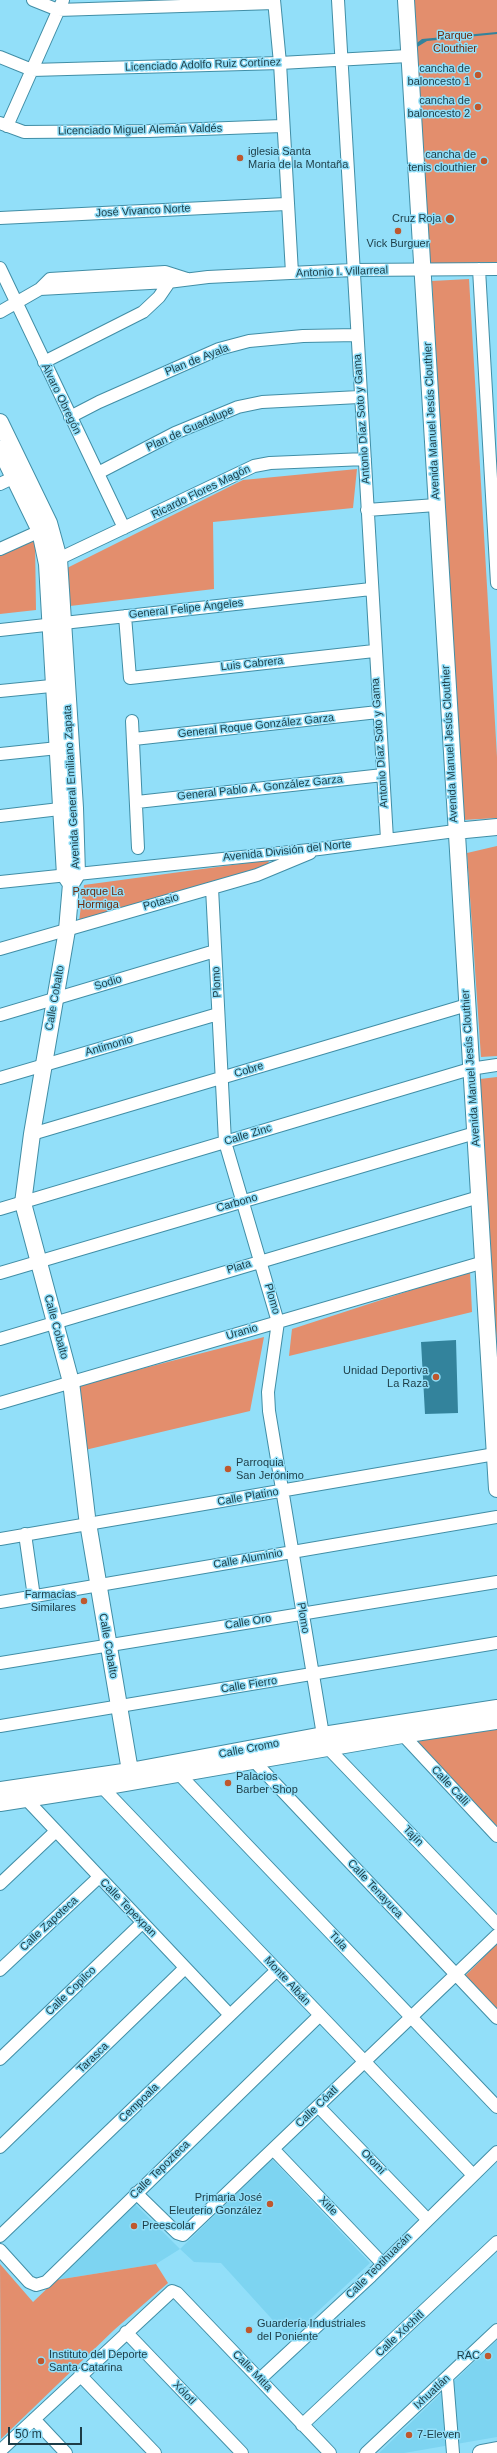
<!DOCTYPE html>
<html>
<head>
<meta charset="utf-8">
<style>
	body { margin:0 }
	#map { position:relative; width:497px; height:2453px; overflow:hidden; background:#92dff9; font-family:Arial,sans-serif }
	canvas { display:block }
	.scale { position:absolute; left:8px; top:2427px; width:74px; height:18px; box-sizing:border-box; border:2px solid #1c3c46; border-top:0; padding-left:5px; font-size:12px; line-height:14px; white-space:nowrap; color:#1c3c46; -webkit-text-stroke:3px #92dff9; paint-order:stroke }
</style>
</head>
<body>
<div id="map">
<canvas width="497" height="2453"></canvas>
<div class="scale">50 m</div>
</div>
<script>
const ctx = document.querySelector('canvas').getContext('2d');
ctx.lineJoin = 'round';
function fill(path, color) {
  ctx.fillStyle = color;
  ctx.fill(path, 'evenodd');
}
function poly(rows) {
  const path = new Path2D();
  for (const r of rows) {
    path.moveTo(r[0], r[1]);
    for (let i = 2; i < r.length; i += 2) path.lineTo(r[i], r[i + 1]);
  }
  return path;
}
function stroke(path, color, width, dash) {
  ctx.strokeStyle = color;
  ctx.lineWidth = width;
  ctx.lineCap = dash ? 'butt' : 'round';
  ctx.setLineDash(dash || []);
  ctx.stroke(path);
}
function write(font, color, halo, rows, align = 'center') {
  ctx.font = font + ' Arial,sans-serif';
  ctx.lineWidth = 3;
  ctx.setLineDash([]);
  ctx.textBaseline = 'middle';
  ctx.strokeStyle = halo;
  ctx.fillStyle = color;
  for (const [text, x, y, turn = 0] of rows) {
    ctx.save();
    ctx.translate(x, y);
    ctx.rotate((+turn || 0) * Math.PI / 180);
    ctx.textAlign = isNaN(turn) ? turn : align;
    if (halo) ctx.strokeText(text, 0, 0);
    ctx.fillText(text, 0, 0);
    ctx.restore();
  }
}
fill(poly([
	[272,2159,370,2263,289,2338,221,2263,194,2262,180,2249,156,2264,56,2280,134,2203,180,2249],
	[497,2340,497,2437,404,2453,379,2453]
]), '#7dd4f1');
fill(poly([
	[412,0,497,0,497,262,430,264],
	[469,279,497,757,497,818,463,820,432,281],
	[357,469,353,508,213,522,214,589,70,606,63,570,243,480],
	[35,540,36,610,0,614,0,556],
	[497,846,497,1056,481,1057,467,853],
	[269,860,268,865,79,921,84,885],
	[497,1077,497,1346,480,1079],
	[470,1271,472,1312,289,1356,292,1329],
	[264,1337,250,1411,85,1450,79,1385],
	[497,1726,497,1826,412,1740],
	[497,1944,497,2011,465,1976],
	[0,2264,33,2302,56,2280,156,2264,168,2283,114,2330,1,2439]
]), '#e38e6d');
fill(poly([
	[497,32,497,34,427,41,414,49,413,46,422,39],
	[456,1340,458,1413,425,1414,421,1342]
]), '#33839c');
const street = poly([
	[33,0,58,10,274,3],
	[274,0,280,63,292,273],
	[338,0,387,839],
	[0,57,32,70,280,63,408,56],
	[0,123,24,132,149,131,282,126],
	[7,126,63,0],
	[0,218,286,204],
	[0,268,124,528],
	[479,269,497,583],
	[40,289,168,282,208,277,352,270,497,269],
	[0,312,40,289,50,279,165,272,187,279],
	[44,362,143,312,159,297,172,278],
	[70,417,99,402,219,349,249,341,303,336,357,335],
	[98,473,175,433,238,407,262,402,359,397],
	[0,484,21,474],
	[367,510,436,505],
	[0,549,40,531],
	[52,562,254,466,270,463,365,459],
	[125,616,130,678,374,651],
	[0,630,371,589],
	[0,691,61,685],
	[132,721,138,848],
	[134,739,378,712],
	[0,754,58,748],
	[137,802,383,775],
	[0,816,68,808],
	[0,882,319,849,455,831],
	[212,888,225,1142,278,1322,268,1392,269,1411,323,1735,328,1748,497,1924],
	[0,949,257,875,310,853],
	[0,1015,215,951],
	[0,1078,218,1014],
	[32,1134,467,1005],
	[0,1209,470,1069,497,1065],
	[0,1273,475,1133],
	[0,1339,479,1197],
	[0,1403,484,1262],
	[25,1534,34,1597],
	[0,1539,495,1454],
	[0,1602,497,1517],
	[0,1663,497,1582],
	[0,1726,497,1643],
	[403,1735,497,1836],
	[253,1760,497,2018],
	[179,1774,497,2107],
	[102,1787,473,2175],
	[26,1799,230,2015],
	[0,1884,56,1831],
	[0,1970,98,1878],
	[0,2059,142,1923],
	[318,2106,427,2219],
	[0,2147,185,1968],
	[273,2149,382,2263],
	[136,2193,177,2233,183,2235,497,1935],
	[0,2236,277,1970],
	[0,2250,29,2282,36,2285,46,2282,320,2015],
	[126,2332,242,2453],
	[80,2375,155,2453],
	[447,2378,453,2453],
	[260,2379,371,2276,497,2152],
	[34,2419,66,2453],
	[302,2425,497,2242],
	[0,2451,172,2291,177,2293,330,2453],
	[366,2453,497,2330]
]);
const secondary = poly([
	[406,0,497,1489],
	[0,422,49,523,59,559,75,808,77,874,71,884,67,930,32,1134,23,1203,71,1382,87,1517,130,1771],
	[0,449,40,531,47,564,65,875,71,884],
	[455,831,497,827],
	[0,1790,130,1771,323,1735,497,1708],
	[0,1803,102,1787,408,1734,497,1721],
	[481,2453,497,2450]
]);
stroke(street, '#418ea6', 14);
stroke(secondary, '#418ea6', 18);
stroke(street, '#fff', 12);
stroke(secondary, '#fff', 16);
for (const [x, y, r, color] of [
	[478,75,4,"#bf582e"],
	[478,107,4,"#bf582e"],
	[240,158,4,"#bf582e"],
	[484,161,4,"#bf582e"],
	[450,219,5,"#bf582e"],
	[398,231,4,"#bf582e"],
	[436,1377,4,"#bf582e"],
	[228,1469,4,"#bf582e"],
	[84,1601,4,"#bf582e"],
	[228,1783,4,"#bf582e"],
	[270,2204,4,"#bf582e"],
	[134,2226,4,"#bf582e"],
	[249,2330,4,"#bf582e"],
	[488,2356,4,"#bf582e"],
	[41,2361,4,"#bf582e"],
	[409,2435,4,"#bf582e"]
]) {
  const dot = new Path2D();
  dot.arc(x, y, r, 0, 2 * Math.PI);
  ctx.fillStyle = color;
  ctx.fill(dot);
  stroke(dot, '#92dff9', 1.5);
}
write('11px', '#6d2a0c', '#92dff9', [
	["Parque",455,36],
	["Clouthier",455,49],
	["Parque La",98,892],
	["Hormiga",98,905]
]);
write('11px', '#1c3c46', '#92dff9', [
	["Licenciado Adolfo Ruiz Cortínez",203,65,-2],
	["Licenciado Miguel Alemán Valdés",140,130,-1],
	["José Vivanco Norte",143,211,-3],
	["Antonio I. Villarreal",342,272,-2],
	["Plan de Ayala",197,360,-22],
	["Álvaro Obregón",61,399,64],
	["Antonio Díaz Soto y Gama",362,419,-94],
	["Avenida Manuel Jesús Clouthier",432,421,-93],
	["Plan de Guadalupe",190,429,-24],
	["Ricardo Flores Magón",201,492,-26],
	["General Felipe Ángeles",186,609,-6],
	["Luis Cabrera",252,664,-6],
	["General Roque González Garza",256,726,-6],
	["Antonio Díaz Soto y Gama",380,743,-94],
	["Avenida Manuel Jesús Clouthier",450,744,-93],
	["Avenida General Emiliano Zapata",72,787,-93],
	["General Pablo A. González Garza",260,788,-6],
	["Avenida División del Norte",287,851,-6],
	["Potasio",161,902,-16],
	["Plomo",217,982,-93],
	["Sodio",108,983,-17],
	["Calle Cobalto",55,998,-80],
	["Antimonio",109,1046,-16],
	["Avenida Manuel Jesús Clouthier",471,1068,-94],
	["Cobre",249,1070,-17],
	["Calle Zinc",248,1135,-17],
	["Carbono",237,1203,-16],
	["Plata",239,1267,-17],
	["Plomo",272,1299,74],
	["Calle Cobalto",56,1327,75],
	["Uranio",242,1332,-16],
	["Calle Platino",248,1497,-10],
	["Calle Aluminio",248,1559,-10],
	["Plomo",303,1618,81],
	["Calle Oro",248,1622,-9],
	["Calle Cobalto",108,1646,80],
	["Calle Fierro",249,1685,-9],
	["Calle Cromo",249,1749,-11],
	["Calle Calli",450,1786,47],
	["Tajín",413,1836,46],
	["Calle Tenayuca",375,1889,47],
	["Calle Tepexpan",128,1908,46],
	["Calle Zapoteca",49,1924,-43],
	["Tula",338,1941,47],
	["Monte Albán",287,1981,47],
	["Calle Copilco",71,1991,-44],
	["Tarasca",93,2058,-44],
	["Cempoala",139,2103,-44],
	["Calle Cóatl",317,2107,-44],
	["Otomí",373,2162,46],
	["Calle Tepozteca",160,2170,-44],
	["Xitle",328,2206,46],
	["Calle Teotihuacán",379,2266,-45],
	["Calle Xóchitl",400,2334,-43],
	["Calle Mitla",252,2371,46],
	["Ixhuatlán",432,2392,-43],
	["Xólotl",184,2393,46]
]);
write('11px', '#1c3c46', '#92dff9', [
	["cancha de",470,69],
	["baloncesto 1",470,82],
	["cancha de",470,101],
	["baloncesto 2",470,114],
	["iglesia Santa",248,152,"left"],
	["Maria de la Montaña",248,165,"left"],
	["cancha de",476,155],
	["tenis clouthier",476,168],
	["Cruz Roja",441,219],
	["Vick Burguer",398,244,"center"],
	["Unidad Deportiva",428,1371],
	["La Raza",428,1384],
	["Parroquia",236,1463,"left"],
	["San Jerónimo",236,1476,"left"],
	["Farmacias",76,1595],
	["Similares",76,1608],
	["Palacios",236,1777,"left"],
	["Barber Shop",236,1790,"left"],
	["Primaria José",262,2198],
	["Eleuterio González",262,2211],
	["Preescolar",142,2226,"left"],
	["Guardería Industriales",257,2324,"left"],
	["del Poniente",257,2337,"left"],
	["Instituto del Deporte",49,2355,"left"],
	["Santa Catarina",49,2368,"left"],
	["RAC",480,2356],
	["7-Eleven",417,2435,"left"]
], 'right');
</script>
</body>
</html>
